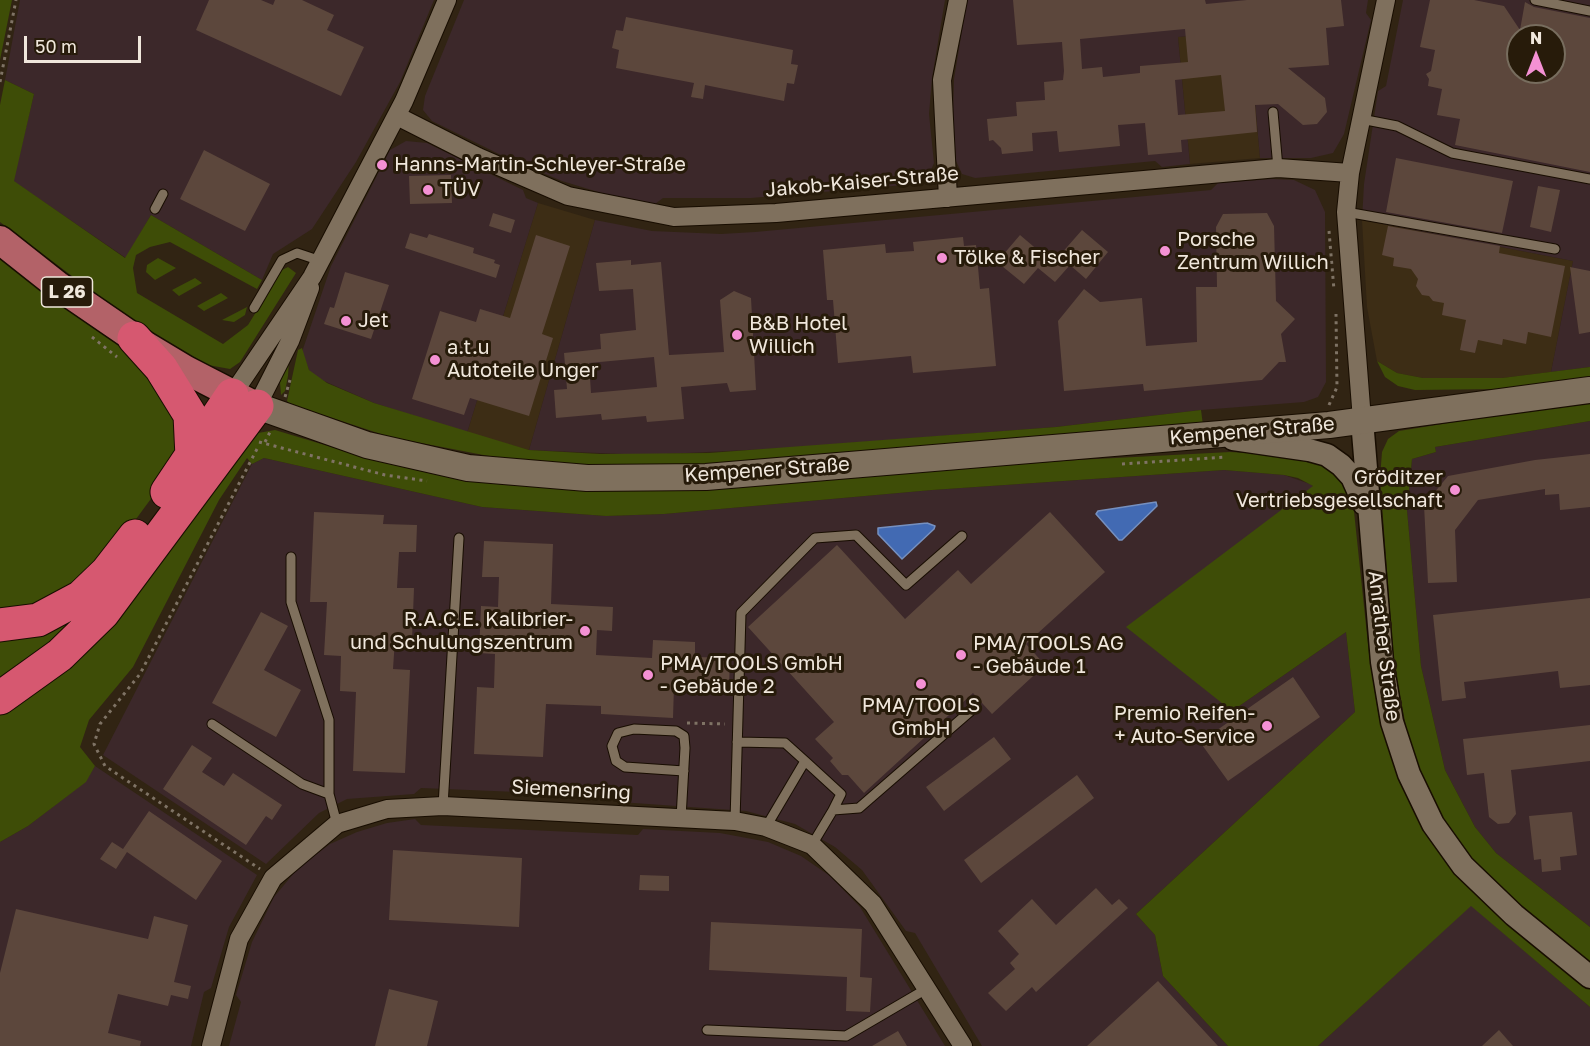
<!DOCTYPE html>
<html>
<head>
<meta charset="utf-8">
<style>
	body { margin:0 }
	#map { position:relative; width:1590px; height:1046px; overflow:hidden; background:#312413; font-family:"Golos Text",sans-serif }
	canvas { display:block }
	.north { position:absolute; left:1506px; top:24px; width:60px; height:60px; box-sizing:border-box; background:#271b0a; border:2px solid #776d5e; border-radius:50%; rotate:0deg; font-size:16px; font-weight:700; line-height:24px; text-align:center; color:#f0e7dc }
	.north::after { content:''; display:block; margin:auto; width:21px; height:27px; background:#f491d4; clip-path:polygon(50% 0,100% 100%,50% 72%,0 100%) }
	.scale { position:absolute; left:24px; top:36px; width:117px; height:27px; box-sizing:border-box; border:3px solid #f0e7dc; border-top:0; padding-left:8px; font-size:18px; line-height:21px; white-space:nowrap; color:#f0e7dc; -webkit-text-stroke:4px #271b0a; paint-order:stroke }
</style>
</head>
<body>
<div id="map">
<canvas width="1590" height="1046"></canvas>
<div class="north">N</div>
<div class="scale">50 m</div>
</div>
<script>
const ctx = document.querySelector('canvas').getContext('2d');
ctx.lineJoin = 'round';
function fill(path, color) {
  ctx.fillStyle = color;
  ctx.fill(path, 'evenodd');
}
function poly(rows) {
  const path = new Path2D();
  for (const r of rows) {
    path.moveTo(r[0], r[1]);
    for (let i = 2; i < r.length; i += 2) path.lineTo(r[i], r[i + 1]);
  }
  return path;
}
function stroke(path, color, width, dash) {
  ctx.strokeStyle = color;
  ctx.lineWidth = width;
  ctx.lineCap = dash ? 'butt' : 'round';
  ctx.setLineDash(dash || []);
  ctx.stroke(path);
}
function write(font, color, halo, rows, align = 'center') {
  ctx.font = font + ' "Golos Text",sans-serif';
  ctx.lineWidth = 6;
  ctx.setLineDash([]);
  ctx.textBaseline = 'middle';
  ctx.strokeStyle = halo;
  ctx.fillStyle = color;
  for (const [text, x, y, turn = 0] of rows) {
    ctx.save();
    ctx.translate(x, y);
    ctx.rotate((+turn || 0) * Math.PI / 180);
    ctx.textAlign = isNaN(turn) ? turn : align;
    if (halo) ctx.strokeText(text, 0, 0);
    ctx.fillText(text, 0, 0);
    ctx.restore();
  }
}
fill(poly([
	[1215,34,1249,35,1260,158,1190,164,1178,37],
	[538,203,595,220,529,450,467,433],
	[1362,220,1573,261,1551,372,1502,378,1423,378,1397,373,1377,361,1367,307]
]), '#3d2d15');
fill(poly([
	[20,0,434,0,400,82,356,162,312,229,273,254,262,280,151,215,126,258,13,181,34,94,5,80],
	[464,0,945,0,932,78,929,114,934,163,929,175,917,184,751,198,663,198,655,204,608,195,562,181,503,156,432,121,423,110,425,96],
	[967,0,1368,0,1366,13,1371,20,1344,134,1333,153,1311,158,1260,158,1249,36,1215,34,1178,37,1190,164,1162,167,1155,161,975,178,962,174,956,161,953,116,954,79],
	[1403,0,1590,0,1590,367,1551,372,1573,261,1362,220,1364,184,1378,91,1386,86],
	[1518,36,1554,36,1554,72,1518,72],
	[406,141,427,143,523,190,526,198,538,203,467,433,374,403,315,377,309,370,302,352,331,266,390,150],
	[1272,179,1294,180,1315,190,1325,212,1326,382,1318,397,1304,402,1201,410,1056,427,788,448,646,455,529,450,595,220,652,231,721,234,755,232,1211,190,1218,183],
	[1590,421,1590,927,1496,853,1475,827,1445,770,1421,666,1407,510,1412,459,1436,452,1435,447],
	[264,458,482,507,606,516,664,514,932,490,1224,470,1284,475,1310,484,1313,486,1232,711,1346,632,1355,712,1136,914,1155,935,1163,976,1228,1046,982,1046,915,933,906,931,862,870,835,847,795,824,746,811,620,802,614,796,421,788,414,794,347,799,319,813,266,864,103,755,252,464],
	[1156,502,1158,503,1123,537,1098,511],
	[95,766,257,875,229,927,211,988,204,992,191,1046,0,1046,0,842,28,826,85,782],
	[415,819,421,825,638,835,643,829,720,833,768,842,801,856,830,876,860,907,945,1046,229,1046,241,1002,236,995,252,942,274,897,299,867,330,844,357,832,387,823],
	[1471,905,1590,1007,1590,1046,1318,1046]
]), '#3c282a');
fill(poly([
	[0,0,12,0,0,60],
	[5,80,34,94,14,181,125,258,151,215,262,280,257,289,170,242,150,247,136,255,133,268,137,293,223,344,248,325,282,270,288,267,296,273,240,362,230,369,208,365,124,315,0,222,0,105],
	[0,255,118,345,148,371,183,411,175,466,117,545,51,603,0,615],
	[158,258,176,268,155,280,146,272,147,265],
	[195,278,202,283,179,296,172,290],
	[221,293,228,298,204,311,197,306],
	[247,307,245,315,234,322,222,320],
	[302,348,309,370,327,383,374,403,529,450,600,454,709,453,1056,427,1201,410,1203,425,646,470,525,463,390,437,290,404,287,401,298,350],
	[289,358,288,376,285,391,281,395,280,382],
	[1377,361,1397,373,1423,378,1502,378,1590,367,1590,379,1501,389,1415,390,1398,386,1385,377],
	[1590,400,1590,421,1435,447,1436,452,1412,459,1407,510,1421,666,1445,770,1475,827,1496,853,1590,927,1590,966,1478,871,1442,822,1422,781,1407,732,1394,664,1380,478,1382,452,1388,439,1399,431],
	[275,430,381,462,434,474,505,485,617,489,717,486,1077,460,1230,452,1301,456,1337,471,1353,502,1369,654,1378,712,1399,782,1430,836,1528,938,1590,989,1590,1007,1471,906,1318,1046,1228,1046,1163,976,1155,935,1136,914,1355,712,1346,632,1232,711,1126,627,1313,486,1298,478,1284,475,1224,470,932,490,664,514,606,516,482,507,264,458,252,464,247,458,219,500,133,667,89,720,80,747,95,766,86,782,28,826,0,842,0,703,248,439,258,433],
	[99,603,0,692,0,630]
]), '#3e4d07');
const water = poly([
	[1156,502,1157,506,1122,540,1119,540,1096,514,1098,511,1156,502],
	[927,523,935,526,934,529,902,559,878,534,878,528,927,523]
]);
fill(water, '#426ab3');
stroke(water, '#7690bf', 1.5);
fill(poly([
	[209,0,261,0,273,5,275,0,302,0,334,15,327,30,364,47,341,96,196,30],
	[1013,0,1205,0,1206,4,1247,0,1341,0,1344,26,1326,28,1329,65,1288,68,1325,98,1327,112,1317,124,1303,125,1278,104,1255,105,1257,132,1181,140,1182,152,1148,155,1145,123,1118,125,1120,146,1059,152,1057,131,1032,133,1033,151,1002,154,1001,148,993,140,989,141,987,119,1017,116,1016,102,1045,100,1044,82,1063,80,1064,71,1062,42,1017,45],
	[1185,29,1188,62,1140,66,1140,73,1103,77,1102,67,1082,69,1080,39],
	[1221,75,1225,111,1178,115,1175,80],
	[1430,0,1474,0,1504,6,1520,30,1525,2,1534,7,1590,18,1590,172,1455,145,1460,119,1437,115,1442,89,1428,86,1429,79,1426,74,1431,71,1435,50,1420,47],
	[1518,36,1554,36,1554,72,1518,72],
	[626,17,793,50,791,64,798,65,794,84,787,83,784,101,705,85,703,99,691,97,694,83,616,68,619,50,612,48,616,30,623,31],
	[204,150,270,184,245,231,180,199],
	[1396,158,1513,181,1502,233,1386,212],
	[451,175,452,203,410,204,409,176],
	[1538,186,1560,190,1551,232,1530,227],
	[493,213,515,220,511,233,489,226],
	[1267,213,1274,226,1276,301,1295,319,1281,334,1286,362,1279,362,1262,380,1144,391,1143,384,1064,391,1058,321,1084,289,1100,302,1142,298,1146,346,1197,342,1196,287,1217,287,1216,227,1223,214],
	[1388,226,1500,246,1499,253,1565,266,1551,337,1528,332,1526,344,1503,339,1502,345,1478,340,1475,353,1460,350,1466,320,1442,315,1444,303,1433,301,1429,296,1422,295,1416,286,1418,279,1411,269,1393,266,1394,258,1382,255],
	[1082,230,1108,252,1086,279,1070,265,1055,282,1038,268,1024,284,997,262,1020,235,1053,263],
	[410,233,427,238,429,234,474,248,473,253,495,260,494,263,500,265,496,278,405,248],
	[536,235,570,246,542,334,553,338,529,416,470,398,464,415,412,399,440,311,476,322,480,309,510,318],
	[963,237,964,246,976,245,980,289,989,288,996,366,913,373,911,356,838,363,833,300,827,300,823,250,885,244,886,253,914,251,913,242],
	[631,260,631,265,661,262,669,355,724,352,720,300,734,291,751,298,756,390,730,392,727,383,681,387,684,419,647,422,646,416,602,420,601,414,556,418,554,390,567,389,564,353,601,349,600,334,636,330,633,289,599,291,596,263],
	[654,357,657,387,591,393,589,363],
	[1570,267,1590,271,1590,332,1579,334],
	[345,272,389,285,371,339,324,324,330,307,334,308],
	[1590,454,1590,507,1560,510,1559,494,1545,495,1545,489,1478,500,1455,530,1457,582,1428,583,1424,505,1448,476,1535,460],
	[314,512,384,515,383,524,417,525,416,552,399,552,397,588,414,588,412,640,395,639,393,669,410,670,405,773,353,771,356,692,340,691,341,656,324,655,327,602,310,602],
	[1050,512,1105,572,1026,644,1045,665,992,714,973,693,864,793,848,775,842,775,830,761,833,758,815,739,834,722,748,627,837,545,905,619,958,570,971,584],
	[484,541,553,544,551,604,613,607,612,631,597,630,596,655,652,658,653,640,695,642,695,657,730,658,729,688,674,686,673,718,601,714,601,706,546,704,543,757,474,754,477,687,494,688,495,654,479,653,481,606,498,607,499,577,482,577],
	[1590,598,1590,685,1560,688,1558,671,1464,682,1466,698,1442,701,1433,615],
	[261,612,288,626,264,670,301,690,276,737,212,703],
	[1293,677,1320,717,1228,781,1200,742],
	[1590,725,1590,761,1511,770,1516,814,1509,823,1498,824,1489,817,1484,773,1467,775,1463,739],
	[994,737,1011,759,944,811,926,787],
	[192,745,212,758,202,772,224,786,233,773,282,805,272,820,266,816,246,845,163,789],
	[1077,775,1094,798,981,883,964,860],
	[149,811,222,861,196,900,127,852,116,869,100,859,112,842,123,849],
	[1572,812,1577,855,1560,857,1561,870,1542,872,1541,859,1534,860,1529,816],
	[393,850,522,858,519,927,389,920],
	[640,875,669,876,669,891,639,890],
	[1096,888,1112,905,1119,899,1128,908,1036,992,1032,987,1006,1011,988,993,1015,969,1010,963,1019,954,998,931,1032,899,1056,925],
	[16,909,148,939,154,916,188,925,174,982,191,986,188,999,171,995,168,1006,118,994,108,1033,141,1041,140,1046,0,1046,0,973],
	[711,922,862,929,860,977,872,978,870,1012,846,1011,847,977,709,970],
	[1158,981,1218,1046,1087,1046],
	[389,989,438,1001,427,1046,375,1046],
	[1499,1030,1513,1046,1482,1046],
	[898,1031,907,1046,872,1046]
]), '#5c473c');
const service = poly([
	[1535,0,1590,11],
	[1273,112,1278,168],
	[1361,119,1397,126,1452,153,1590,179],
	[155,209,163,194],
	[1346,212,1555,249],
	[254,308,282,260,297,253,321,261],
	[291,557,291,602,329,720,329,794,337,824],
	[212,724,302,784,329,794],
	[737,742,785,743,805,761],
	[443,806,459,538],
	[681,818,685,748,684,736,676,731,634,729,618,733,612,746,616,761,625,767,684,771],
	[735,821,741,613,815,538,856,535,906,585,962,536],
	[766,827,805,761,841,794,833,810],
	[812,845,833,810,859,808,974,708],
	[707,1030,846,1036,928,988]
]);
const minor = poly([
	[397,116,478,157,568,196,674,217,776,213,1278,168,1350,173],
	[948,198,942,80,958,0],
	[232,395,312,277,404,101,447,0],
	[257,406,290,341,310,288],
	[1362,420,1346,212,1350,173,1386,0],
	[211,1046,239,939,273,878,337,824,387,809,443,806,735,821,766,827,812,845,873,904,963,1046]
]);
const tertiary = poly([
	[1362,420,1382,662,1392,722,1409,774,1433,824,1463,866,1514,915,1590,977],
	[1233,439,1309,450,1327,455,1341,465,1352,477,1364,504]
]);
const secondary = poly([
	[257,406,367,445,468,468,587,478,706,477,1329,425,1590,390]
]);
const primary = poly([
	[0,240,57,285,146,346,186,370,252,404]
]);
const motorway = poly([
	[134,338,161,368,190,415,192,457],
	[167,492,232,395],
	[0,625,38,620,81,597,107,572,135,536],
	[0,698,60,655,103,613,257,406]
]);
stroke(service, '#180d01', 11);
stroke(minor, '#180d01', 20);
stroke(tertiary, '#180d01', 25);
stroke(secondary, '#180d01', 28);
stroke(primary, '#180d01', 31);
stroke(motorway, '#180d01', 35);
stroke(poly([
	[0,82,16,0],
	[1329,231,1334,290],
	[92,337,117,357],
	[285,397,290,380],
	[1329,405,1337,387,1336,314],
	[259,442,385,475,427,481],
	[265,442,271,430],
	[257,449,140,674,100,724,94,744,105,766,260,869],
	[1122,464,1226,457],
	[687,723,725,724]
]), '#7f7365', 3, [3, 4.5]);
stroke(service, '#7f705d', 9);
stroke(minor, '#7f705d', 18);
stroke(tertiary, '#7f705d', 22);
stroke(secondary, '#7f705d', 26);
stroke(primary, '#b36268', 28);
stroke(motorway, '#d65870', 33);
for (const [x, y, r, color] of [
	[382,165,6,"#f491d4"],
	[428,190,6,"#f491d4"],
	[1165,251,6,"#f491d4"],
	[942,258,6,"#f491d4"],
	[346,321,6,"#f491d4"],
	[737,335,6,"#f491d4"],
	[435,360,6,"#f491d4"],
	[1455,490,6,"#f491d4"],
	[585,631,6,"#f491d4"],
	[961,655,6,"#f491d4"],
	[648,675,6,"#f491d4"],
	[921,684,6,"#f491d4"],
	[1267,726,6,"#f491d4"]
]) {
  const dot = new Path2D();
  dot.arc(x, y, r, 0, 2 * Math.PI);
  ctx.fillStyle = color;
  ctx.fill(dot);
  stroke(dot, '#271b0a', 2);
}
for (const [x, y, w] of [
	[67,292,51]
]) {
  const box = new Path2D();
  box.roundRect(x - w / 2, y - 15, w, 30, 4.5);
  ctx.fillStyle = '#271b0a';
  ctx.fill(box);
  stroke(box, '#f0e7dc', 1.5);
}
write('bold 18px', '#f0e7dc', null, [
	["L 26",67,292]
]);
write('20px', '#f0e7dc', '#271b0a', [
	["Hanns-Martin-Schleyer-Straße",394,165],
	["TÜV",440,190],
	["Porsche",1177,240],
	["Zentrum Willich",1177,263],
	["Tölke & Fischer",954,258],
	["Jet",358,321],
	["B&B Hotel",749,324],
	["Willich",749,347],
	["a.t.u",447,348],
	["Autoteile Unger",447,371],
	["Gröditzer",1443,478,"right"],
	["Vertriebsgesellschaft",1443,501,"right"],
	["R.A.C.E. Kalibrier-",573,620,"right"],
	["und Schulungszentrum",573,643,"right"],
	["PMA/TOOLS AG",973,644],
	["- Gebäude 1",973,667],
	["PMA/TOOLS GmbH",660,664],
	["- Gebäude 2",660,687],
	["PMA/TOOLS",921,706,"center"],
	["GmbH",921,729,"center"],
	["Premio Reifen-",1255,714,"right"],
	["+ Auto-Service",1255,737,"right"]
], 'left');
write('20px', '#f0e7dc', '#271b0a', [
	["Jakob-Kaiser-Straße",862,182,-5],
	["Kempener Straße",1252,431,-5],
	["Kempener Straße",767,470,-4],
	["Anrather Straße",1384,646,83],
	["Siemensring",571,790,3]
]);
</script>
</body>
</html>
